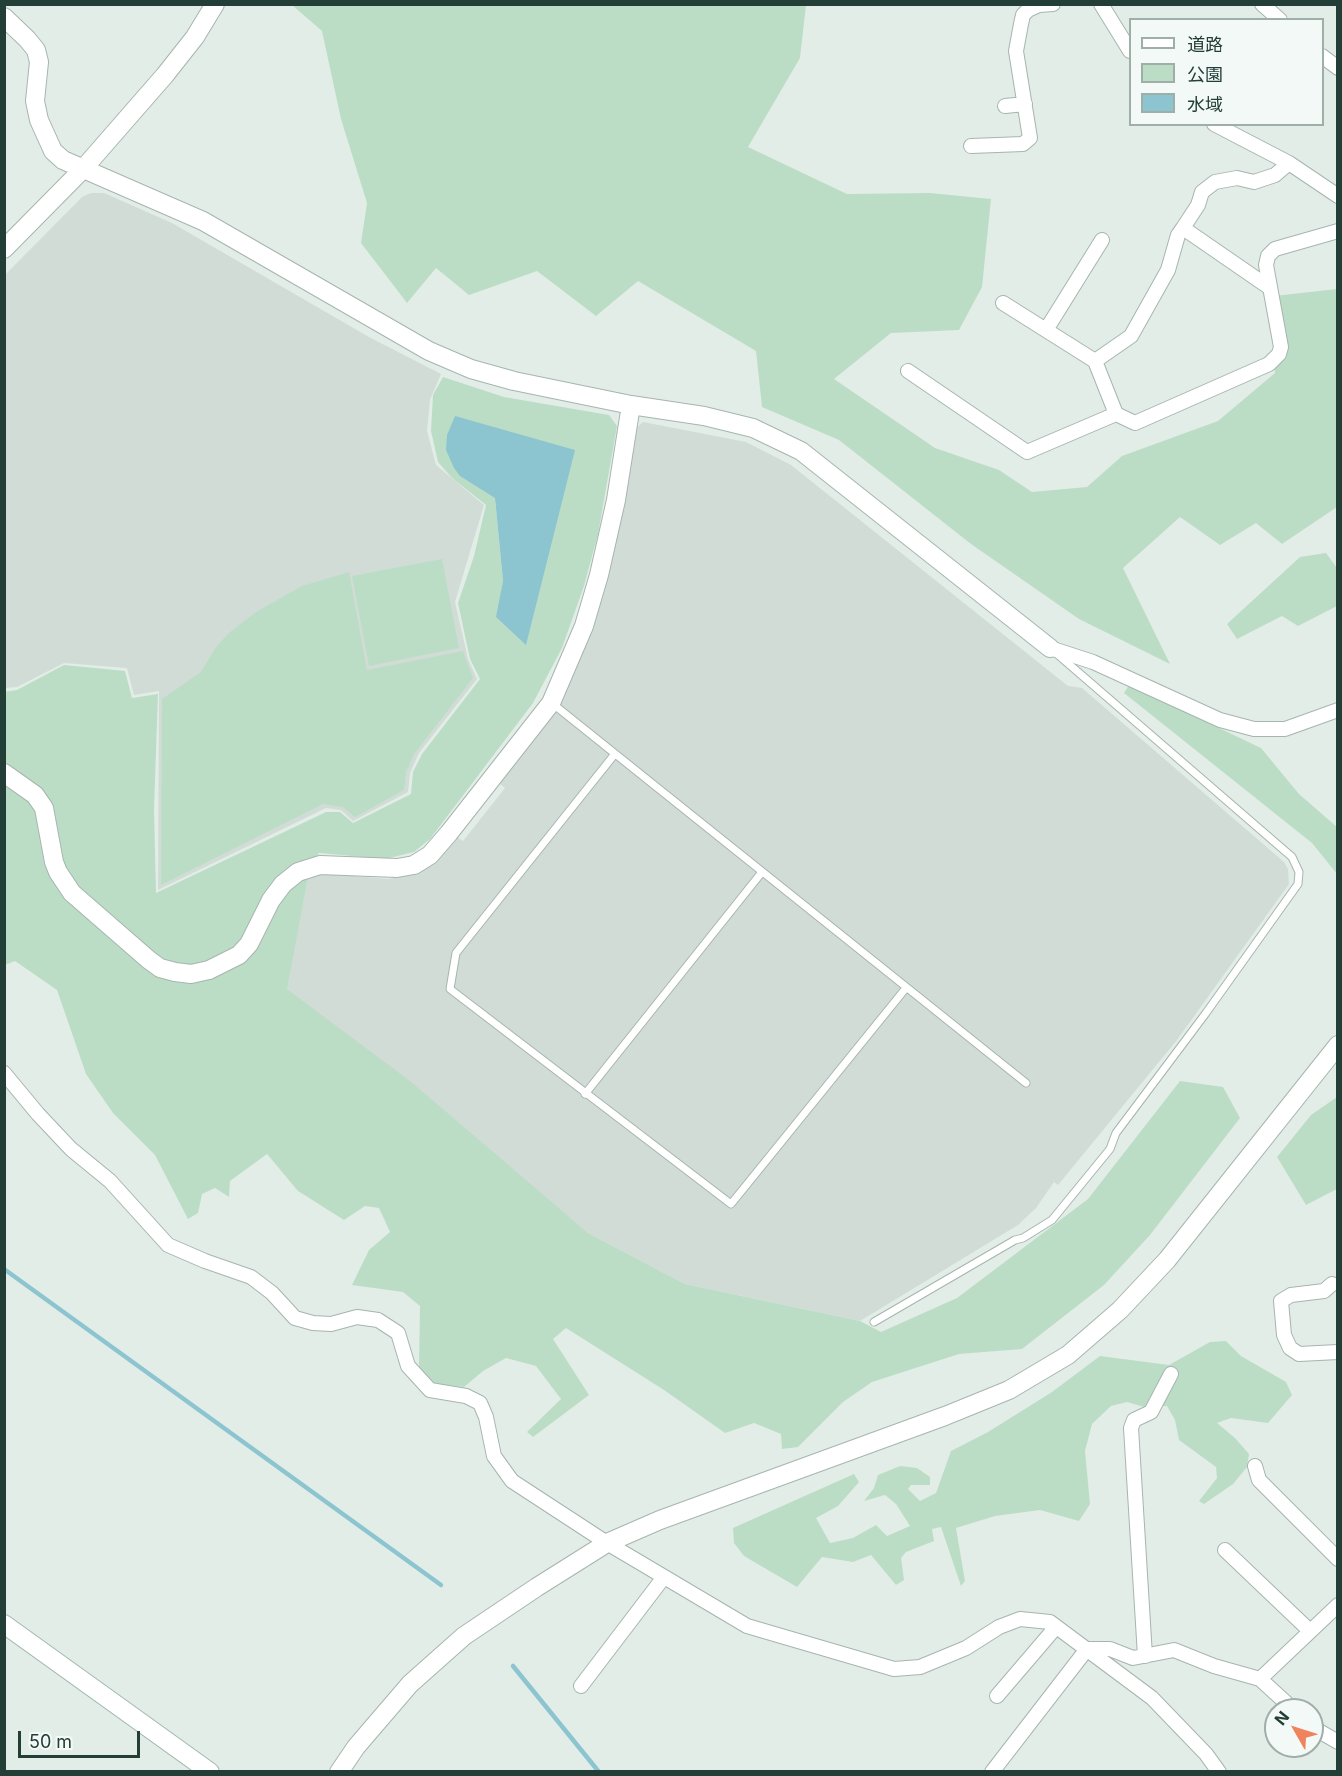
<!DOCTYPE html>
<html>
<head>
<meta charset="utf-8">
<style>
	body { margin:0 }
	#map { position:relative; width:1342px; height:1776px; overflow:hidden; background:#e3ede8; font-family:Inter,"Noto Sans JP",sans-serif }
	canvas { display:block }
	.frame { position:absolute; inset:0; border:6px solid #233e37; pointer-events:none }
	.legend { position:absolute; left:1129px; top:18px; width:195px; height:108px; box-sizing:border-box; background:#f3f9f6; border:2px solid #a0aeaa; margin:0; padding:8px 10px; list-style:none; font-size:18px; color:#233e37 }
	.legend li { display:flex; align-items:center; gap:12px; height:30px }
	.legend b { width:30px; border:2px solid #a0aeaa }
	.north { position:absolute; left:1264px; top:1698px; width:60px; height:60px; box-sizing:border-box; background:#f3f9f6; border:2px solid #a0aeaa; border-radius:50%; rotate:309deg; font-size:16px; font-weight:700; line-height:24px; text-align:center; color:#233e37 }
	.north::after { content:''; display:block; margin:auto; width:21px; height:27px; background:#ef835e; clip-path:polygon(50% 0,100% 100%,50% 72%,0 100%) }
	.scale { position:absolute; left:18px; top:1731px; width:122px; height:27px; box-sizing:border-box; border:3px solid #233e37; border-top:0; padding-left:8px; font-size:18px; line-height:21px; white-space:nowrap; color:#233e37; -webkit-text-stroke:4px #f3f9f6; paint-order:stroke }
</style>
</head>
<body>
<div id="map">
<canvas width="1342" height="1776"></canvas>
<div class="frame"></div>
<ul class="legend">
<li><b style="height:8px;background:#fff"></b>道路</li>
<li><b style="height:16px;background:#bcddc5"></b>公園</li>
<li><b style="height:16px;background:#8cc5d0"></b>水域</li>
</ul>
<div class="north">N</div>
<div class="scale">50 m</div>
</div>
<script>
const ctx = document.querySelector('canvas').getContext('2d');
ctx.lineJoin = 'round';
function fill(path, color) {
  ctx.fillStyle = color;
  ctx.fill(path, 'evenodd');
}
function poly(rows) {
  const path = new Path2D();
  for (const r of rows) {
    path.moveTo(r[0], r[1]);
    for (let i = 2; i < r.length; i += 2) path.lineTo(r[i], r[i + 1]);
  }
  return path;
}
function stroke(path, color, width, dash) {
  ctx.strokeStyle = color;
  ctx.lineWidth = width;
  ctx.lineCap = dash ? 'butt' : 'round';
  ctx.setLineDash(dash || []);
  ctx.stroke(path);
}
fill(poly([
	[91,193,104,193,172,223,369,337,441,374,430,400,427,431,436,465,484,505,455,602,468,659,477,679,419,753,410,773,408,792,353,821,341,810,326,808,158,890,159,691,134,695,127,668,64,663,17,687,5,688,4,276,82,197],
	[643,422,746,442,791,465,1068,686,1082,688,1284,862,1288,869,1289,884,1177,1040,1058,1185,1054,1182,1036,1208,1018,1225,860,1321,685,1284,588,1233,286,989,308,878,321,873,388,879,414,875,438,861,457,837,463,841,505,788,500,784,542,730,568,683,635,429]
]), '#d1dcd7');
fill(poly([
	[292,5,806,5,800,58,748,147,847,194,930,193,991,199,982,287,959,330,891,333,834,379,935,448,999,470,1032,492,1087,487,1122,456,1218,421,1275,373,1274,296,1337,289,1337,507,1282,544,1256,523,1220,545,1180,517,1123,568,1170,664,1079,619,971,544,839,440,762,407,756,351,638,281,596,316,537,271,469,295,436,268,407,303,361,243,367,203,341,119,322,31],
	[443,377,504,397,609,415,617,426,598,534,584,586,562,648,533,703,430,839,414,852,385,859,319,853,308,878,287,989,410,1081,588,1233,685,1284,860,1321,881,1332,957,1298,1088,1199,1180,1081,1223,1087,1240,1118,1150,1235,1104,1285,1022,1349,959,1354,872,1382,843,1402,798,1447,782,1449,781,1434,754,1423,725,1433,664,1390,566,1328,553,1339,589,1395,533,1437,527,1432,561,1399,536,1366,506,1358,483,1371,464,1387,434,1384,419,1367,420,1306,403,1292,352,1285,369,1250,390,1232,379,1208,365,1206,344,1220,298,1191,267,1154,230,1181,229,1197,215,1188,202,1194,198,1213,188,1219,155,1155,113,1113,86,1074,57,990,15,961,5,965,4,692,17,690,64,665,125,671,132,698,158,694,154,810,156,893,326,812,340,812,353,823,411,794,413,772,422,754,480,679,470,659,458,603,474,556,486,505,452,478,438,462,431,431,433,395],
	[495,498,526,645,501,593,503,581],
	[1326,553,1337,568,1337,606,1298,626,1282,616,1237,639,1227,624,1300,557],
	[442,559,459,648,369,666,352,576],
	[349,572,367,670,463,651,473,678,414,754,406,772,404,790,355,817,343,807,323,804,161,885,162,699,201,672,216,647,229,633,256,612,302,586],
	[1129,685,1261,748,1299,794,1337,827,1337,874,1312,843,1124,693],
	[1337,1097,1337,1189,1306,1205,1277,1157,1311,1115],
	[1226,1341,1241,1356,1286,1382,1292,1395,1268,1423,1231,1418,1217,1423,1235,1438,1249,1454,1247,1467,1233,1484,1204,1504,1199,1501,1217,1478,1216,1467,1179,1440,1175,1420,1167,1406,1144,1407,1127,1402,1111,1406,1092,1424,1085,1451,1090,1504,1079,1521,1040,1510,995,1516,956,1528,965,1581,961,1586,941,1527,932,1529,934,1541,906,1552,901,1558,904,1580,896,1585,871,1555,853,1562,822,1557,797,1587,744,1556,734,1543,733,1528,854,1474,859,1482,838,1506,816,1518,830,1543,853,1538,876,1525,887,1536,910,1526,896,1504,885,1495,864,1501,874,1488,878,1475,900,1466,917,1468,930,1477,930,1485,911,1485,908,1489,920,1501,936,1493,951,1451,988,1432,1052,1392,1100,1356,1169,1365,1210,1342]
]), '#bcddc5');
fill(poly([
	[455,416,575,450,526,645,496,617,503,581,495,498,460,476,454,468,446,450,447,435]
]), '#8cc5d0');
stroke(poly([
	[4,1269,441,1585],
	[513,1666,599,1772]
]), '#8cc5d0', 4.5);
const service = poly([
	[553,704,1026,1083],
	[614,755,456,953,450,989,731,1204,906,988],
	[585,1094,762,872],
	[874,1322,1015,1240,1023,1238,1052,1220,1110,1149,1116,1133,1206,1013,1298,884,1299,872,1292,857,1056,653]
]);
const minor = poly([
	[1101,4,1130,51],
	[1262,4,1280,20],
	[1322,56,1338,68],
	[1005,106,1025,104],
	[1214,124,1289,163,1338,196],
	[971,146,1023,144,1030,138,1016,51,1021,24,1023,15,1028,10,1039,5,1053,4],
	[1183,228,1198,205,1202,192,1215,182,1237,178,1254,182,1275,175,1289,163],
	[1003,303,1095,361,1116,414,1135,423,1269,364,1279,354,1281,347,1266,265,1268,256,1275,249,1338,231],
	[1046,330,1102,240],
	[1095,361,1131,336,1168,270,1178,235,1183,228,1270,288],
	[908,371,1027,452,1116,414],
	[1050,648,1093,662,1220,720,1254,729,1285,729,1338,710],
	[4,1073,38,1114,71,1149,110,1181,168,1245,205,1261,251,1277,272,1293,295,1318,313,1323,331,1324,357,1317,378,1320,398,1333,408,1366,430,1390,466,1396,480,1403,486,1417,494,1456,512,1481,607,1543,747,1626,894,1669,920,1667,966,1648,999,1627,1020,1619,1050,1622,1152,1698,1206,1754,1219,1772],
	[1332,1284,1324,1291,1291,1295,1281,1301,1284,1335,1290,1348,1299,1354,1338,1352],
	[1255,1466,1259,1480,1338,1559],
	[1225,1550,1310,1631],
	[1087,1649,1110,1649,1133,1658,1174,1650,1214,1666,1260,1679,1338,1605],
	[1145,1656,1131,1428,1134,1420,1151,1412,1171,1374],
	[1260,1679,1294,1710],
	[581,1686,664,1577],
	[997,1696,1056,1627],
	[1312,1727,1338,1742],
	[992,1772,1087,1649]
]);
const tertiary = poly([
	[4,17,27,39,36,50,39,62,35,101,39,120,53,151,63,160,203,221,429,351,471,369,514,381,631,405,704,416,753,428,801,451,1050,648],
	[4,249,83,169,165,75,195,37,215,4],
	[4,773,35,795,44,808,54,862,58,872,72,893,149,960,160,968,175,972,191,974,209,970,239,955,249,944,271,900,283,884,298,872,320,865,397,868,414,865,430,855,449,833,551,703,584,626,599,575,616,500,631,405],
	[339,1772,356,1747,410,1684,464,1636,537,1587,607,1543,660,1520,945,1416,1009,1390,1068,1355,1120,1310,1167,1260,1338,1045]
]);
const secondary = poly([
	[4,1624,210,1772]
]);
stroke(service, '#a6b5af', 9);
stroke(minor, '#a6b5af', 16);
stroke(tertiary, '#a6b5af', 20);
stroke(secondary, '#a1b8b0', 20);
stroke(service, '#fff', 7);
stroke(minor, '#fff', 14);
stroke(tertiary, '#fff', 18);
stroke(secondary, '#fff', 18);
</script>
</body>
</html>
